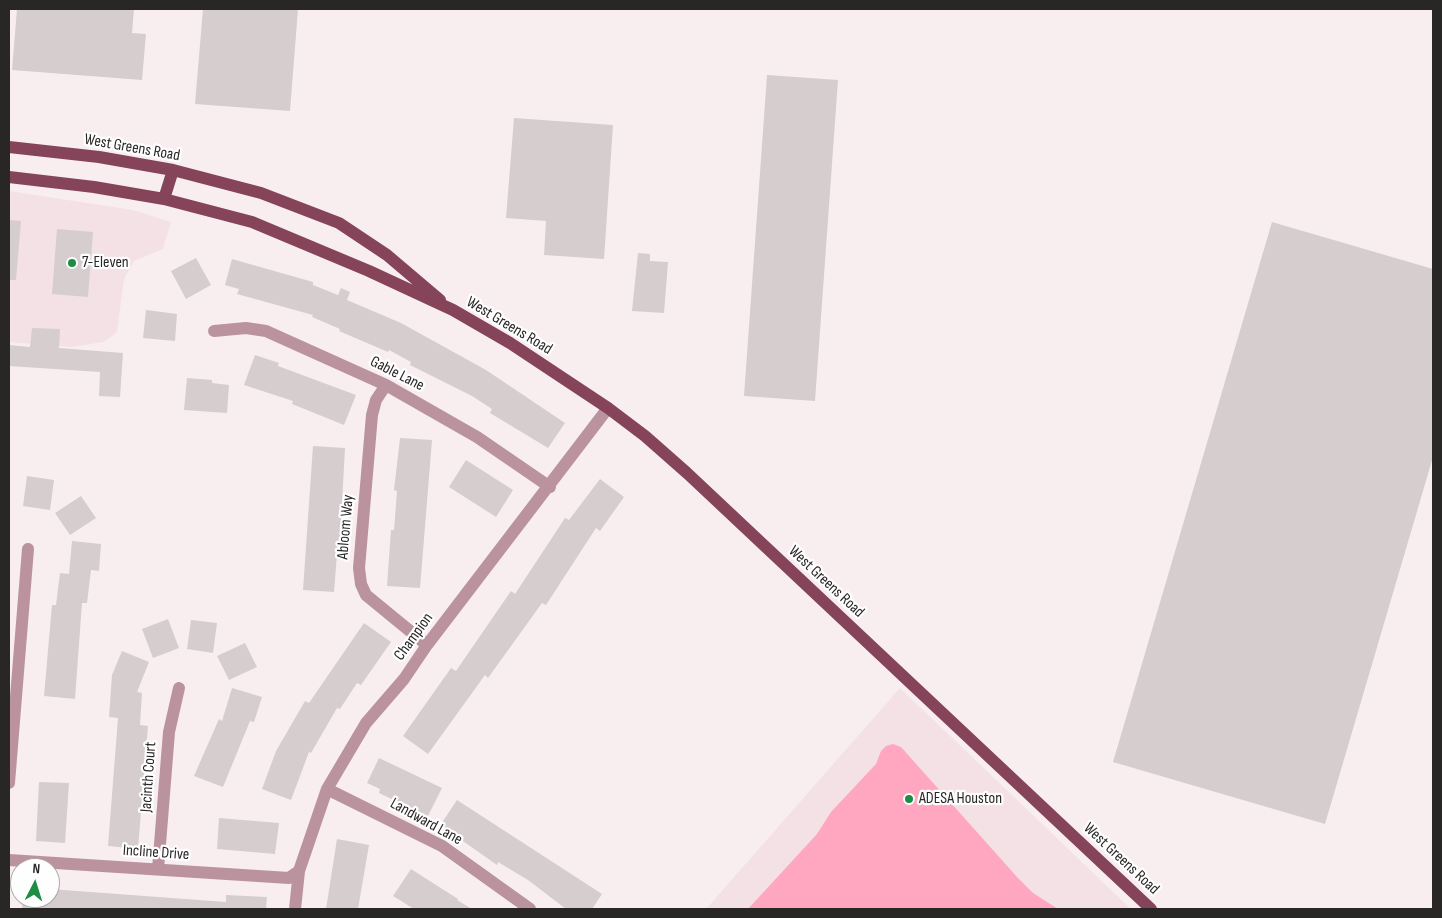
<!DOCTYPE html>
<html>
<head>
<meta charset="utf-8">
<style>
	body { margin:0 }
	#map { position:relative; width:1442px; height:918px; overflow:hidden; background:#f8eef0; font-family:"Sofia Sans Condensed",sans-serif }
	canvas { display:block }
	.frame { position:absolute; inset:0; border:10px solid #292626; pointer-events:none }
	.north { position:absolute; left:10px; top:858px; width:50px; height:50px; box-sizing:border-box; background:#fefefe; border:1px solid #a9a8a8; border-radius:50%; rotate:5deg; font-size:14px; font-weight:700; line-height:20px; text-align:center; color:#292626 }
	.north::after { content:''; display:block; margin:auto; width:18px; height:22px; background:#1d8c44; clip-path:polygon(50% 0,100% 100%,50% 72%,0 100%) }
</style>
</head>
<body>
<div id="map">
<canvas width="1442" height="918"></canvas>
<div class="frame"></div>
<div class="north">N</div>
</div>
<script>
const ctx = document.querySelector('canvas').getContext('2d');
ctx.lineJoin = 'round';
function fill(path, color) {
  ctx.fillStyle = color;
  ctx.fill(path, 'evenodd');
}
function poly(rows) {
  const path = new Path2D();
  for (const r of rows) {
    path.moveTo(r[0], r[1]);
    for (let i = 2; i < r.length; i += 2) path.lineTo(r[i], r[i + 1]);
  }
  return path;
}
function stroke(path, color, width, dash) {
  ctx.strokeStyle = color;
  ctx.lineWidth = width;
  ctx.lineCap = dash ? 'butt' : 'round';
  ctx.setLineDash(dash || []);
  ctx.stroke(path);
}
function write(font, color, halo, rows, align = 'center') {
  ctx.font = font + ' "Sofia Sans Condensed",sans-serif';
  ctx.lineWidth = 4.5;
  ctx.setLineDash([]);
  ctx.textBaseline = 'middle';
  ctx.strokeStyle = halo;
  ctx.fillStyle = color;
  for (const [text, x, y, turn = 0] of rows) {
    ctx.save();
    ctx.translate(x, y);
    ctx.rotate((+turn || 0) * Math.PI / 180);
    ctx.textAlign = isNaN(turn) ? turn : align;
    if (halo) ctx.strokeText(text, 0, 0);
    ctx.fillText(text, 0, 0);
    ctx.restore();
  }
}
fill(poly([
	[9,191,133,210,171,222,163,249,134,261,124,279,117,332,104,342,71,347,9,342],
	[900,688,1131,909,706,909]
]), '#f3e1e6');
fill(poly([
	[893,744,901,747,1017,877,1033,893,1058,909,748,909,817,834,831,812,876,764,881,751,886,746]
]), '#ffa6c1');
fill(poly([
	[17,9,134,9,132,33,146,34,142,80,12,70],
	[203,9,298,9,290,111,195,104],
	[767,75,838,80,815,401,744,396],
	[514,118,613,125,604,259,544,255,546,221,506,218],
	[9,220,21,221,16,280,9,280],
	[1272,222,1433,269,1433,457,1325,824,1113,762],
	[57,229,93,232,88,297,52,294],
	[638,253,650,254,650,261,668,262,664,313,632,311],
	[196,258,211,285,186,299,171,271],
	[232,259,313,282,313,285,338,295,341,288,350,292,347,300,401,323,486,370,565,423,548,448,490,413,492,409,472,396,410,365,411,362,389,350,388,352,339,331,340,329,312,317,313,315,237,294,239,289,225,285],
	[146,310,177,314,175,341,143,338],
	[32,328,60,329,59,348,123,353,120,397,99,396,100,372,9,366,9,345,30,347],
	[255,355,279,363,278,366,356,395,344,425,292,404,293,401,244,385],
	[187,378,212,380,212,383,229,385,227,413,184,410],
	[400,438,432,440,420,588,387,586,391,530,394,530,397,491,394,490],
	[313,446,345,448,340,541,338,541,334,592,303,590],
	[466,460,513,490,496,517,449,487],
	[27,476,54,480,50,510,23,506],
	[600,479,624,497,600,531,596,528,546,605,542,603,488,678,485,675,428,754,403,736,451,668,456,671,511,591,515,594,565,518,569,520],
	[81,496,96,518,70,535,55,513],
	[72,541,101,544,99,571,91,570,87,603,82,603,75,699,44,696,52,605,56,605,60,573,69,574],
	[168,619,179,648,153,658,142,629],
	[191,620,217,623,213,653,187,649],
	[364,623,391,642,361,685,357,683,340,709,337,708,311,753,309,752,291,800,262,789,276,751,305,701,309,703],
	[245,643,257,667,229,680,217,656],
	[122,651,149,662,137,692,142,693,140,725,148,726,138,849,108,846,118,718,109,717,112,675],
	[232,688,262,697,254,722,250,721,223,787,194,776,219,719,222,721],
	[379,758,442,788,428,816,379,793,380,789,367,783],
	[39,782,69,783,65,843,36,841],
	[457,800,602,894,592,909,566,909,528,880,498,862,497,865,453,834,441,824],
	[219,818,279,823,275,854,217,849],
	[337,839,369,845,358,909,326,909],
	[411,869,458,899,457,900,472,909,414,909,393,896],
	[50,889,226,902,226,895,267,897,266,909,22,909,23,898,50,898]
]), '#d6cdcf');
stroke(poly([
	[214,331,246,328,266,331,386,385,477,437,550,487],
	[386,385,376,400,372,415,359,568,361,584,366,595,427,645],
	[9,783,28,549],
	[327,789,442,846,530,909],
	[9,860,289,878,299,871],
	[158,869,169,732,179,688],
	[295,909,299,871,327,789,366,723,404,679,427,645,608,408]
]), '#ba939e', 12);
stroke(poly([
	[9,147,99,157,173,170,261,193,339,223,387,255,440,300],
	[9,177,94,187,164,199,252,222,369,271,453,310,510,343,608,408,645,436,687,473,1151,909],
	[164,199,173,170]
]), '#86445a', 12);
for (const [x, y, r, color] of [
	[72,263,5,"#1d8c44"],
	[909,799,5,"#1d8c44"]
]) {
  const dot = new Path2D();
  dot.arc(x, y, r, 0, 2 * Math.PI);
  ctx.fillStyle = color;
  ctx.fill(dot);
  stroke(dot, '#fefefe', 2);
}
write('16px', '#292626', '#fefefe', [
	["West Greens Road",132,148,10],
	["West Greens Road",509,326,31],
	["Gable Lane",397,374,27],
	["Abloom Way",346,527,-85],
	["West Greens Road",826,582,43],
	["Champion",414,637,-54],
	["Jacinth Court",149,777,-86],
	["Landward Lane",426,822,29],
	["Incline Drive",156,853,4],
	["West Greens Road",1121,859,43]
]);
write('16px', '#292626', '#fefefe', [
	["7-Eleven",82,263],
	["ADESA Houston",919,799]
], 'left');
</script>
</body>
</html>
